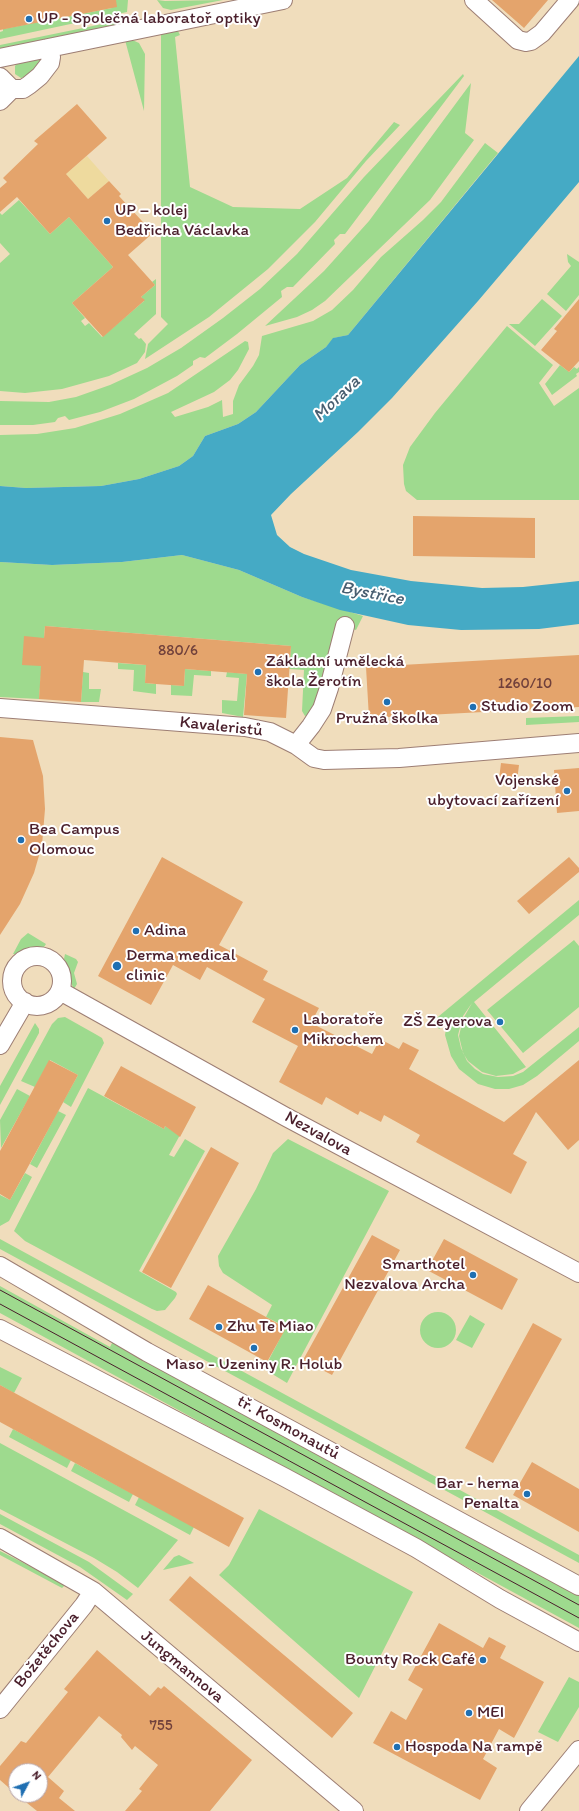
<!DOCTYPE html>
<html>
<head>
<meta charset="utf-8">
<style>
	body { margin:0 }
	#map { position:relative; width:579px; height:1811px; overflow:hidden; background:#f0ddbc; font-family:Itim,sans-serif }
	canvas { display:block }
	.north { position:absolute; left:8px; top:1763px; width:40px; height:40px; box-sizing:border-box; background:#fff; border:1px solid #b7a5aa; border-radius:50%; rotate:49deg; font-size:11px; font-weight:700; line-height:16px; text-align:center; color:#4a1f2b }
	.north::after { content:''; display:block; margin:auto; width:14px; height:18px; background:#1f6fb2; clip-path:polygon(50% 0,100% 100%,50% 72%,0 100%) }
</style>
</head>
<body>
<div id="map">
<canvas width="579" height="1811"></canvas>
<div class="north">N</div>
</div>
<script>
const ctx = document.querySelector('canvas').getContext('2d');
ctx.lineJoin = 'round';
function fill(path, color) {
  ctx.fillStyle = color;
  ctx.fill(path, 'evenodd');
}
function poly(rows) {
  const path = new Path2D();
  for (const r of rows) {
    if (r.length === 3) {
      path.moveTo(r[0] + r[2], r[1]);
      path.arc(r[0], r[1], r[2], 0, 2 * Math.PI);
      continue;
    }
    path.moveTo(r[0], r[1]);
    for (let i = 2; i < r.length; i += 2) path.lineTo(r[i], r[i + 1]);
  }
  return path;
}
function stroke(path, color, width, dash) {
  ctx.strokeStyle = color;
  ctx.lineWidth = width;
  ctx.lineCap = dash ? 'butt' : 'round';
  ctx.setLineDash(dash || []);
  ctx.stroke(path);
}
function write(font, color, halo, rows, align = 'center') {
  ctx.font = font + ' Itim,sans-serif';
  ctx.lineWidth = 4;
  ctx.setLineDash([]);
  ctx.textBaseline = 'middle';
  ctx.strokeStyle = halo;
  ctx.fillStyle = color;
  for (const [text, x, y, turn = 0] of rows) {
    ctx.save();
    ctx.translate(x, y);
    ctx.rotate((+turn || 0) * Math.PI / 180);
    ctx.textAlign = isNaN(turn) ? turn : align;
    if (halo) ctx.strokeText(text, 0, 0);
    ctx.fillText(text, 0, 0);
    ctx.restore();
  }
}
fill(poly([
	[113,0,128,0,127,12,0,39,0,32,3,31,3,29,112,8],
	[157,0,165,1,223,0,171,10,163,8],
	[127,19,128,25,0,51,0,45],
	[178,31,180,35,175,37,190,187,233,207,300,209,347,178,394,122,400,125,366,161,315,222,268,269,209,317,145,359,148,344,168,324,161,317,161,34],
	[130,39,139,43,145,54,144,111,125,40],
	[39,57,42,59,42,61,25,77,21,78,15,74,15,66,18,62],
	[463,74,464,76,345,234,340,234,334,240,335,244,293,287,287,287,281,291,282,297,237,334,205,358,200,357,193,361,193,365,177,376,134,399,100,412,69,420,65,416,58,418,55,422,33,425,0,425,0,401,49,402,76,397,110,385,147,368,181,348,223,318,260,289,297,254,364,177],
	[471,83,465,133,474,140,430,200,325,301,312,310,297,317,265,326,324,271,369,221],
	[485,143,498,153,348,335,334,338,326,347,300,365,256,412,238,424,205,436,193,456,179,466,139,479,101,486,26,488,0,486,0,435,37,434,75,428,120,414,168,393,245,341,248,342,249,349,238,370,230,380,214,392,171,412,175,417,208,407,222,400,223,417,233,414,233,401,239,385,253,366,259,355,262,336,313,321,332,310,353,290,381,257,423,220,441,202],
	[19,200,50,234,69,217,113,267,72,303,85,318,81,321,85,326,89,323,102,337,144,301,141,297,155,285,152,282,156,279,156,314,134,334,139,339,141,338,146,344,145,352,137,363,109,376,62,389,25,393,0,391,0,263,10,254,0,243,0,213,2,215],
	[567,254,579,262,579,295,566,311,547,294,571,266,568,262],
	[542,299,562,316,535,346,509,324,519,324],
	[507,326,553,365,539,383,554,406,579,388,579,500,417,500,406,491,404,484,403,465,410,447,435,413],
	[560,365,569,372,574,367,577,369,579,367,579,372,576,374,577,376,552,395,545,384],
	[182,555,239,570,302,597,363,616,356,630,340,626,318,705,309,715,305,716,302,711,304,670,289,669,291,646,45,626,39,699,0,697,0,562,52,565,122,562],
	[118,663,146,665,145,683,156,684,156,694,133,691,134,670,118,669],
	[185,669,211,671,211,676,194,675,192,696,171,695,171,685,184,686],
	[83,672,89,673,89,689,101,689,99,702,81,702],
	[227,672,247,674,243,717,222,713,222,700,237,701,239,678,226,677],
	[579,716,579,722,526,725,526,718],
	[579,900,579,915,474,1002,526,1067,513,1074,496,1076,482,1072,468,1061,463,1053,459,1036,463,1019,472,1003,463,1016,458,1035,461,1048,467,1061,475,1069,483,1074,498,1077,513,1076,523,1072,579,1027,579,1041,537,1076,523,1085,509,1089,495,1089,478,1084,459,1069,451,1056,445,1035,447,1023,439,1029,433,1021],
	[28,933,46,944,44,947,20,955,13,954,21,939],
	[574,940,579,946,579,1007,523,1053,487,1010],
	[65,954,76,959,78,962,74,973,77,984,74,989,70,981,64,959],
	[65,1017,97,1035,102,1038,104,1043,71,1107,63,1102,78,1075,50,1060,35,1087,21,1081,52,1024,58,1018],
	[35,1023,39,1029,39,1033,0,1105,0,1086],
	[88,1088,164,1129,165,1126,180,1135,169,1155,174,1157,185,1139,205,1151,139,1271,176,1292,177,1294,175,1298,165,1310,157,1311,152,1309,131,1298,25,1241,14,1231],
	[17,1089,30,1096,1,1148,0,1120],
	[58,1111,66,1115,37,1168,30,1164],
	[288,1139,389,1191,287,1383,264,1369,286,1327,266,1317,272,1305,223,1273,219,1266,218,1256,256,1189,273,1153],
	[25,1173,32,1177,9,1221,0,1226,0,1195,10,1200],
	[0,1239,579,1555,579,1563,0,1249],
	[0,1286,110,1347,113,1341,579,1595,579,1628,0,1313],
	[438,1330,18],
	[470,1315,485,1324,472,1348,456,1340],
	[0,1367,22,1378,14,1393,0,1385],
	[13,1429,71,1460,67,1468,9,1437],
	[0,1443,151,1525,178,1540,138,1588,117,1572,94,1558,0,1509],
	[75,1463,133,1494,129,1502,71,1471],
	[139,1497,194,1527,190,1535,135,1505],
	[259,1509,413,1592,359,1698,219,1575,229,1565],
	[0,1514,89,1562,133,1594,127,1600,80,1567,0,1524],
	[0,1551,18,1560,65,1585,62,1588,0,1555],
	[179,1555,194,1563,163,1570,174,1557],
	[569,1677,579,1682,579,1707,558,1742,538,1732]
]), '#9eda8e');
fill(poly([
	[87,156,109,181,88,199,66,174]
]), '#eeda9e');
fill(poly([
	[579,56,579,182,478,301,392,398,358,432,291,494,271,515,277,535,290,547,304,554,351,570,411,581,482,588,523,587,579,581,579,624,539,629,461,630,408,625,340,610,302,597,239,570,182,555,122,562,52,565,0,562,0,486,26,488,101,486,139,479,179,466,193,456,205,436,238,424,256,412,300,365,326,347,333,338,348,335]
]), '#45aac5');
fill(poly([
	[0,0,116,0,117,7,0,30],
	[492,0,548,0,524,28],
	[77,104,107,138,66,174,88,199,109,181,121,194,119,196,153,233,128,255,155,285,141,297,145,300,103,337,72,303,113,267,69,217,50,234,17,197,0,212,0,188,7,182,3,178,38,144,34,141],
	[579,299,579,361,569,372,541,350,557,331,554,329],
	[413,516,535,518,535,558,413,556],
	[45,626,291,646,286,718,244,715,247,674,185,669,184,686,156,684,145,683,146,665,84,660,81,702,39,699,41,666,22,665,24,636,44,638],
	[579,655,579,707,369,718,366,667],
	[0,737,33,740,43,776,45,809,42,845,34,873,20,904,0,935],
	[501,763,519,765,517,781,499,779],
	[579,768,579,811,557,813,554,770],
	[162,857,243,902,219,945,268,971,263,980,319,1008,311,1023,372,1054,380,1039,399,1049,403,1042,419,1050,409,1069,504,1122,579,1060,579,1140,568,1150,536,1112,513,1154,527,1162,511,1194,416,1142,420,1135,384,1115,381,1122,360,1111,358,1115,326,1097,322,1105,279,1082,298,1046,252,1022,265,999,207,967,200,980,173,965,151,1005,98,976],
	[569,857,579,868,579,872,529,914,517,901],
	[49,1060,78,1075,10,1200,0,1194,0,1151],
	[121,1066,196,1107,180,1137,165,1126,164,1129,104,1096],
	[211,1147,239,1163,171,1288,142,1272],
	[372,1235,400,1250,332,1375,303,1360],
	[444,1239,518,1279,502,1310,427,1270],
	[208,1285,286,1328,267,1362,189,1319],
	[533,1323,562,1339,493,1463,465,1448],
	[0,1385,244,1518,229,1547,0,1422],
	[532,1462,579,1489,579,1532,513,1495],
	[190,1576,353,1713,332,1738,169,1600],
	[439,1623,483,1648,489,1637,506,1646,500,1658,544,1682,514,1738,499,1729,483,1759,497,1768,480,1800,373,1743,391,1711,406,1720,423,1689,408,1680],
	[97,1650,150,1696,158,1687,161,1689,164,1686,252,1760,210,1811,125,1811,142,1791,139,1789,158,1765,135,1746,132,1750,121,1737,122,1735,99,1716,48,1777,64,1791,59,1798,75,1811,37,1811,17,1795,40,1795,40,1771,16,1771,16,1794,0,1780,0,1766,21,1741,26,1743,68,1692,64,1689]
]), '#e4a46c');
const minor = poly([
	[474,0,518,40,526,42,531,41,542,33,570,0],
	[0,58,283,0],
	[0,77,12,89,23,89,29,85,40,76,50,63,51,57,48,48],
	[0,101,12,89],
	[0,708,245,727,270,732,296,745,314,758,324,760,399,758,579,743],
	[296,745,311,726,322,709,329,688,345,626],
	[37,981,25],
	[60,991,286,1117,579,1273],
	[0,1045,25,1002],
	[0,1266,147,1352,579,1586],
	[0,1329,284,1477,416,1548,500,1599,579,1642],
	[0,1538,93,1591,354,1811],
	[0,1709,84,1605,93,1591],
	[529,1811,579,1750]
]);
stroke(minor, '#9d7e74', 20);
stroke(minor, '#fff', 18);
stroke(poly([
	[0,1290,579,1605],
	[0,1304,579,1618]
]), '#4a1f2b', 1);
for (const [x, y, r, color] of [
	[29,19,4,"#1f6fb2"],
	[107,221,4,"#1f6fb2"],
	[258,672,4,"#1f6fb2"],
	[387,702,4,"#1f6fb2"],
	[473,707,4,"#1f6fb2"],
	[567,791,4,"#1f6fb2"],
	[21,840,4,"#1f6fb2"],
	[136,931,4,"#1f6fb2"],
	[117,966,5,"#1f6fb2"],
	[500,1022,4,"#1f6fb2"],
	[295,1030,4,"#1f6fb2"],
	[473,1275,4,"#1f6fb2"],
	[219,1327,4,"#1f6fb2"],
	[254,1348,4,"#1f6fb2"],
	[527,1494,4,"#1f6fb2"],
	[483,1660,4,"#1f6fb2"],
	[469,1713,4,"#1f6fb2"],
	[397,1747,4,"#1f6fb2"]
]) {
  const dot = new Path2D();
  dot.arc(x, y, r, 0, 2 * Math.PI);
  ctx.fillStyle = color;
  ctx.fill(dot);
  stroke(dot, '#fff', 1.5);
}
write('15px', '#70403b', null, [
	["880/6",178,651],
	["1260/10",525,684],
	["755",161,1726]
]);
write('17px', '#4a1f2b', '#fff', [
	["UP - Společná laboratoř optiky",37,19],
	["UP – kolej",115,211],
	["Bedřicha Václavka",115,231],
	["Základní umělecká",266,662],
	["škola Žerotín",266,682],
	["Studio Zoom",481,707],
	["Pružná školka",387,719,"center"],
	["Vojenské",559,781,"right"],
	["ubytovací zařízení",559,801,"right"],
	["Bea Campus",29,830],
	["Olomouc",29,850],
	["Adina",144,931],
	["Derma medical",126,956],
	["clinic",126,976],
	["Laboratoře",303,1020],
	["Mikrochem",303,1040],
	["ZŠ Zeyerova",492,1022,"right"],
	["Smarthotel",465,1265,"right"],
	["Nezvalova Archa",465,1285,"right"],
	["Zhu Te Miao",227,1327],
	["Maso - Uzeniny R. Holub",254,1365,"center"],
	["Bar - herna",519,1484,"right"],
	["Penalta",519,1504,"right"],
	["Bounty Rock Café",475,1660,"right"],
	["MEI",477,1713],
	["Hospoda Na rampě",405,1747]
], 'left');
write('17px', '#4a1f2b', '#fff', [
	["Kavaleristů",221,727,6],
	["Nezvalova",318,1134,29],
	["tř. Kosmonautů",288,1428,29],
	["Božetěchova",47,1650,-51],
	["Jungmannova",182,1667,40]
]);
write('italic 18px', '#485e70', '#fff', [
	["Morava",337,399,-44],
	["Bystřice",372,594,11]
]);
</script>
</body>
</html>
